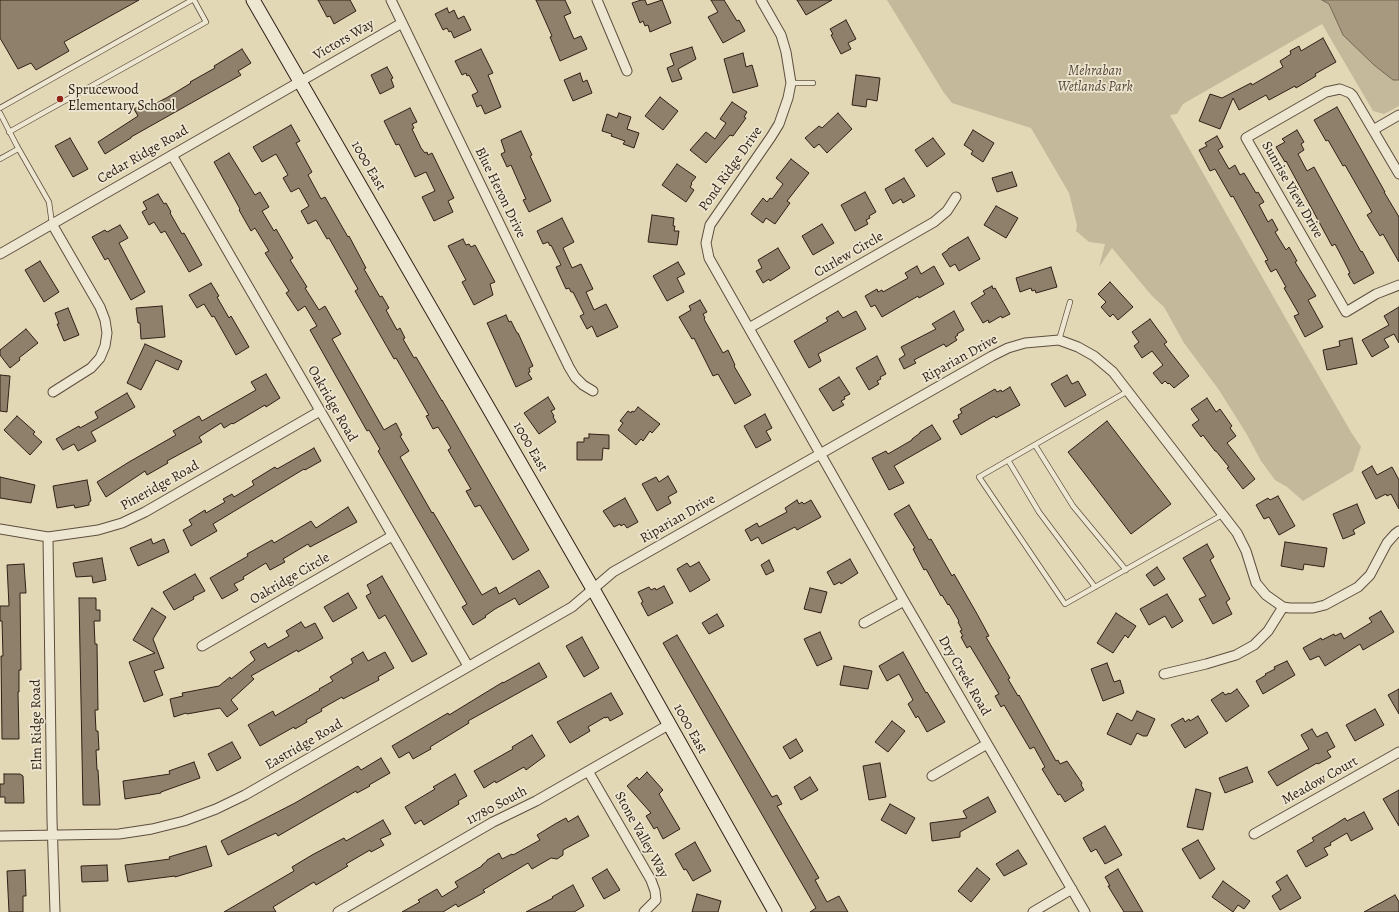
<!DOCTYPE html>
<html>
<head>
<meta charset="utf-8">
<style>
	body { margin:0 }
	canvas { display:block; background:#e3d8b6 }
</style>
</head>
<body>
<canvas width="1399" height="912"></canvas>
<script>
const ctx = document.querySelector('canvas').getContext('2d');
ctx.lineJoin = 'round';
function fill(path, color) {
  ctx.fillStyle = color;
  ctx.fill(path, 'evenodd');
}
function poly(rows) {
  const path = new Path2D();
  for (const r of rows) {
    path.moveTo(r[0], r[1]);
    for (let i = 2; i < r.length; i += 2) path.lineTo(r[i], r[i + 1]);
  }
  return path;
}
function stroke(path, color, width, dash) {
  ctx.strokeStyle = color;
  ctx.lineWidth = width;
  ctx.lineCap = dash ? 'butt' : 'round';
  ctx.setLineDash(dash || []);
  ctx.stroke(path);
}
function write(font, color, halo, rows, align = 'center') {
  ctx.font = font + ' Alegreya,serif';
  ctx.lineWidth = 3.5;
  ctx.setLineDash([]);
  ctx.textBaseline = 'middle';
  ctx.strokeStyle = halo;
  ctx.fillStyle = color;
  for (const [text, x, y, turn = 0] of rows) {
    ctx.save();
    ctx.translate(x, y);
    ctx.rotate((+turn || 0) * Math.PI / 180);
    ctx.textAlign = isNaN(turn) ? turn : align;
    if (halo) ctx.strokeText(text, 0, 0);
    ctx.fillText(text, 0, 0);
    ctx.restore();
  }
}
fill(poly([
	[887,0,1399,0,1399,106,1384,114,1373,111,1322,24,1183,104,1177,114,1170,115,1298,340,1351,432,1361,447,1353,471,1303,501,1287,487,1275,480,1261,461,1246,433,1219,390,1184,343,1164,307,1152,296,1112,248,1099,267,1105,244,1089,242,1076,231,1077,225,1069,193,1031,128,952,103,944,93]
]), '#c5b99b');
const water = poly([
	[1322,0,1399,0,1399,80,1393,80,1374,65,1343,35,1329,4,1322,0]
]);
fill(water, '#a69980');
stroke(water, '#776956', 1);
const building = poly([
	[0,0,139,0,64,42,69,51,36,70,31,63,18,69,0,38,0,0],
	[318,0,350,0,356,11,334,24,330,16,327,17,318,0],
	[536,0,565,0,571,13,564,16,574,39,581,36,587,49,560,61,550,37,552,36,536,0],
	[641,0,645,0,647,5,662,0,671,23,650,32,648,25,645,26,643,21,640,23,632,3,641,0],
	[711,0,724,0,737,21,739,20,745,31,723,43,708,17,718,12,711,0],
	[797,0,832,0,806,15,797,0],
	[447,8,449,13,454,10,458,19,464,16,471,30,454,38,451,31,449,32,447,28,443,30,435,14,447,8],
	[846,20,856,39,848,43,851,49,841,54,831,35,833,34,830,29,846,20],
	[1323,38,1336,62,1315,74,1316,76,1296,88,1295,86,1269,100,1266,95,1239,110,1233,98,1220,129,1199,121,1210,94,1222,98,1251,83,1252,85,1283,67,1280,61,1291,54,1290,51,1299,46,1301,51,1323,38],
	[692,47,696,59,678,69,682,79,672,82,667,68,674,65,670,54,692,47],
	[242,49,251,63,238,71,241,75,131,137,131,138,105,154,98,142,138,116,134,109,144,103,147,108,168,97,191,83,190,82,215,68,214,66,242,49],
	[481,49,493,73,488,75,501,107,485,114,481,105,477,107,472,95,478,92,469,75,467,76,466,73,462,75,455,61,481,49],
	[743,53,746,67,752,65,758,86,733,93,724,59,743,53],
	[387,67,393,78,391,79,394,87,380,94,371,75,387,67],
	[580,73,583,82,587,80,592,93,573,101,564,80,580,73],
	[856,75,880,78,877,101,867,99,866,107,852,105,856,75],
	[660,97,678,111,663,130,645,116,660,97],
	[732,102,747,112,744,117,746,118,733,136,730,135,706,163,690,150,706,132,715,139,726,123,720,119,732,102],
	[1337,107,1367,160,1385,192,1384,192,1399,217,1399,262,1383,234,1380,236,1367,215,1372,212,1345,165,1343,166,1328,140,1326,141,1314,120,1337,107],
	[410,108,417,122,412,124,414,128,412,129,421,148,425,153,427,152,428,155,432,153,454,198,448,201,453,212,434,221,422,197,435,191,426,172,415,177,399,144,396,145,384,121,410,108],
	[619,113,631,117,627,129,639,133,634,148,623,144,625,141,611,136,612,134,602,131,607,114,617,118,619,113],
	[838,113,852,129,827,153,819,144,814,148,805,138,819,126,822,128,838,113],
	[291,125,300,141,296,143,312,172,308,175,321,199,325,197,348,237,349,236,366,268,364,269,380,297,382,296,389,308,386,310,397,330,400,328,405,338,403,339,414,358,416,357,442,401,442,400,529,550,513,560,480,505,475,507,466,491,471,489,448,450,451,448,438,427,433,429,426,416,429,415,396,358,394,359,355,291,358,289,329,238,327,239,316,220,308,224,301,211,309,206,299,188,291,192,283,178,288,175,276,154,262,162,253,147,291,125],
	[973,130,994,143,983,162,971,154,973,151,964,145,973,130],
	[1297,130,1304,142,1301,144,1304,150,1298,154,1307,171,1314,167,1361,252,1362,251,1374,273,1354,284,1348,274,1350,273,1344,261,1335,244,1332,246,1286,161,1285,162,1276,147,1285,142,1282,139,1297,130],
	[521,131,532,155,530,156,551,201,529,212,523,200,526,199,511,165,507,167,501,154,505,152,501,140,521,131],
	[1217,136,1223,147,1218,150,1229,169,1235,165,1240,175,1244,173,1256,193,1258,192,1264,202,1259,205,1268,222,1272,219,1278,230,1275,232,1286,250,1289,247,1297,261,1295,262,1316,296,1308,300,1323,327,1305,337,1294,316,1299,314,1284,288,1286,287,1276,269,1271,272,1265,261,1268,260,1233,196,1231,197,1215,169,1210,171,1199,150,1207,146,1205,143,1217,136],
	[70,138,88,169,73,177,55,146,70,138],
	[933,138,945,154,927,167,915,150,933,138],
	[229,153,255,195,260,192,269,207,262,211,274,231,276,229,293,258,290,260,307,287,305,288,319,310,325,306,341,334,332,339,384,430,396,423,402,435,400,436,409,451,400,457,432,513,433,512,482,595,496,587,499,594,539,570,549,587,519,605,515,598,495,609,485,616,486,617,473,625,462,607,467,604,378,451,380,449,369,430,367,431,310,330,317,326,305,306,298,311,286,293,289,291,265,253,269,251,255,228,251,231,239,210,240,209,214,162,229,153],
	[791,159,809,173,787,201,790,203,775,224,766,218,763,223,751,214,763,198,767,202,770,198,772,199,783,184,776,178,791,159],
	[677,164,696,177,691,183,692,184,690,187,694,190,686,202,662,185,677,164],
	[1012,172,1017,186,997,192,992,178,1012,172],
	[904,178,915,196,903,203,901,199,893,204,885,189,904,178],
	[865,192,876,212,869,216,870,218,866,220,868,224,855,231,841,205,865,192],
	[158,194,164,204,166,203,171,212,170,213,182,234,184,233,202,265,189,272,165,231,161,233,154,222,149,225,142,212,147,209,143,202,158,194],
	[996,206,1018,218,1006,238,984,225,996,206],
	[652,215,674,218,673,226,675,226,674,231,679,231,677,245,648,242,652,215],
	[562,218,574,242,563,248,572,268,581,264,593,289,586,292,594,310,606,304,618,327,597,337,592,326,587,329,580,316,584,314,573,292,571,292,569,288,566,289,556,267,561,265,551,245,550,246,548,242,543,244,537,231,562,218],
	[822,224,834,243,813,255,802,236,822,224],
	[120,225,128,238,119,243,145,292,131,300,108,258,105,260,92,237,105,230,107,232,120,225],
	[968,237,980,259,959,271,955,264,950,267,942,254,948,250,948,249,968,237],
	[463,239,466,245,469,244,471,247,475,245,495,282,490,284,493,295,474,305,462,282,466,280,448,246,463,239],
	[778,248,790,268,770,281,769,279,763,283,756,271,762,268,758,260,778,248],
	[40,261,59,292,44,302,25,270,40,261],
	[678,262,685,274,677,278,684,292,667,301,653,276,678,262],
	[917,266,921,274,934,266,944,284,919,298,918,296,882,317,875,305,871,307,865,296,877,289,878,292,882,290,883,292,908,278,905,273,917,266],
	[1051,267,1057,287,1036,293,1035,290,1032,291,1031,288,1020,292,1016,278,1051,267],
	[1110,282,1133,307,1118,320,1113,314,1110,317,1101,307,1106,302,1098,294,1110,282],
	[211,283,219,296,217,297,229,318,231,316,249,347,236,355,214,316,212,317,204,304,197,308,189,295,211,283],
	[992,286,993,289,995,288,1010,314,1002,318,1001,316,989,323,988,320,983,323,971,303,985,294,983,291,992,286],
	[700,300,707,312,703,314,705,318,704,319,723,353,728,350,735,365,734,366,751,395,735,404,718,374,713,376,694,338,692,339,679,317,691,310,689,306,700,300],
	[162,306,165,337,141,339,140,323,138,323,136,308,162,306],
	[1399,307,1399,343,1394,334,1384,339,1389,347,1372,357,1362,340,1389,325,1384,316,1399,307],
	[68,308,79,335,64,341,57,324,59,324,55,313,68,308],
	[838,311,843,318,856,311,866,329,818,354,821,361,809,368,794,341,828,321,826,318,838,311],
	[954,311,964,330,957,334,958,335,955,337,957,340,946,347,944,344,914,360,916,363,904,369,899,359,905,355,901,347,936,329,932,324,954,311],
	[506,315,509,322,511,321,517,333,518,333,533,366,529,368,530,372,528,373,532,379,516,387,487,323,506,315],
	[1150,319,1167,342,1164,344,1189,376,1174,388,1169,383,1168,384,1165,381,1162,384,1153,373,1163,365,1152,351,1142,358,1134,346,1139,342,1132,332,1150,319],
	[26,329,38,343,19,358,20,360,10,368,0,355,0,350,26,329],
	[1352,338,1357,364,1327,370,1323,350,1340,346,1339,341,1352,338],
	[145,344,182,361,178,370,156,360,141,390,127,383,145,344],
	[877,356,886,374,880,377,881,379,877,381,879,384,869,390,856,368,877,356],
	[266,374,280,398,266,407,265,405,233,424,232,423,224,428,221,423,199,437,202,442,167,461,168,463,147,475,145,471,106,497,97,482,129,462,176,435,173,431,199,416,202,421,256,390,251,382,266,374],
	[0,375,10,376,7,412,0,411,0,375],
	[1067,375,1072,384,1078,381,1086,395,1065,407,1051,384,1067,375],
	[839,377,850,394,844,397,845,399,841,401,844,405,833,411,819,389,839,377],
	[1010,387,1020,405,996,418,994,416,961,435,953,421,959,418,958,415,962,413,960,409,995,389,997,392,1001,390,1002,392,1010,387],
	[127,393,135,407,91,432,96,441,78,451,74,444,63,450,56,439,79,426,80,428,98,418,95,412,127,393],
	[548,397,555,409,551,411,554,416,553,417,556,422,539,434,524,413,548,397],
	[1207,398,1216,412,1220,409,1232,426,1230,428,1236,436,1227,443,1255,479,1243,489,1227,468,1229,467,1216,451,1215,451,1203,435,1201,437,1192,425,1199,420,1191,409,1207,398],
	[638,407,660,424,652,433,650,431,643,441,641,439,636,445,618,430,623,423,620,421,628,411,631,413,632,411,634,412,638,407],
	[765,414,772,428,766,431,771,440,756,448,744,426,765,414],
	[17,416,35,432,33,434,42,442,30,455,4,430,17,416],
	[1107,421,1171,504,1131,534,1068,452,1107,421],
	[932,425,941,439,894,466,904,483,889,490,872,458,886,451,888,454,912,440,912,439,920,433,920,432,932,425],
	[589,434,609,435,609,449,603,448,602,460,577,460,577,442,584,442,584,438,589,438,589,434],
	[314,448,321,461,305,470,304,469,213,524,217,531,191,546,183,530,192,525,189,520,205,510,206,513,225,502,223,499,232,494,234,497,254,485,252,481,275,467,277,469,314,448],
	[1372,466,1377,475,1392,467,1399,480,1399,509,1391,494,1387,496,1386,494,1376,499,1362,472,1372,466],
	[668,476,677,492,668,497,671,503,657,511,642,484,656,477,659,482,668,476],
	[0,477,35,485,31,503,0,498,0,477],
	[87,480,91,501,89,502,89,505,75,508,74,505,57,508,53,486,87,480],
	[1278,496,1295,526,1279,535,1269,517,1264,519,1256,505,1268,498,1270,500,1278,496],
	[625,498,638,522,627,528,624,524,621,526,620,524,614,527,603,511,625,498],
	[797,500,799,504,802,502,804,504,811,500,821,517,797,530,795,527,762,544,758,537,751,541,745,530,757,523,759,527,787,512,785,508,797,500],
	[1357,504,1365,523,1353,530,1355,534,1343,539,1333,514,1357,504],
	[909,505,929,540,931,539,952,576,954,574,976,612,989,636,986,637,1010,678,1008,679,1018,696,1019,695,1056,761,1058,760,1060,764,1067,761,1082,783,1081,785,1084,790,1065,802,1060,794,1058,795,1042,769,1045,767,1034,747,1030,749,1004,705,1001,707,995,696,999,694,970,646,967,648,961,637,963,636,960,631,962,630,958,622,959,621,949,604,948,605,942,595,941,596,926,569,924,570,913,549,915,548,894,514,909,505],
	[348,507,357,522,310,547,308,544,283,559,285,562,270,570,266,563,243,577,244,579,234,584,238,590,222,599,210,578,248,556,247,554,272,540,274,543,311,521,316,528,348,507],
	[151,539,153,544,164,539,169,552,138,566,130,548,151,539],
	[1285,542,1327,548,1324,567,1304,564,1303,570,1281,566,1285,542],
	[1207,544,1214,557,1210,560,1230,599,1226,602,1232,614,1213,624,1199,599,1206,596,1183,558,1207,544],
	[102,558,106,580,93,583,92,576,76,577,73,563,102,558],
	[850,559,858,573,841,584,840,582,834,585,827,572,850,559],
	[769,560,774,571,766,575,761,565,769,560],
	[699,562,710,580,690,592,677,569,687,563,690,567,699,562],
	[24,564,26,593,20,593,21,670,19,670,19,692,18,692,19,739,2,739,1,656,3,656,2,621,0,621,0,606,9,606,7,565,24,564],
	[1157,567,1165,579,1154,586,1146,575,1157,567],
	[195,574,205,591,193,597,194,599,174,610,163,592,195,574],
	[382,576,427,654,412,662,385,615,379,619,366,596,371,593,367,585,382,576],
	[664,586,673,603,648,616,641,603,643,602,638,592,649,587,651,590,655,588,656,590,664,586],
	[810,588,827,592,821,613,804,609,810,588],
	[348,593,357,608,333,622,324,607,348,593],
	[1167,594,1183,621,1172,628,1165,616,1149,625,1140,609,1167,594],
	[79,598,96,598,96,610,100,610,100,621,94,621,95,644,97,644,98,710,95,710,96,731,98,731,99,750,96,750,97,770,98,770,100,805,83,805,79,598],
	[152,608,166,617,153,639,164,668,154,671,163,695,144,702,129,662,155,653,133,640,152,608],
	[1381,611,1394,632,1363,650,1360,644,1325,666,1319,656,1310,660,1303,648,1321,638,1322,640,1334,634,1335,636,1341,633,1344,639,1372,622,1369,618,1381,611],
	[1116,613,1136,626,1128,638,1125,635,1113,653,1097,643,1116,613],
	[717,614,724,626,709,634,702,623,717,614],
	[301,622,305,628,315,623,323,638,298,652,297,650,251,676,254,679,231,700,238,709,227,717,220,708,187,714,186,713,174,717,170,699,183,696,182,693,219,686,230,677,231,679,255,660,250,652,265,643,268,648,289,636,286,631,301,622],
	[820,632,832,659,817,666,804,639,820,632],
	[677,635,772,797,777,795,782,804,777,806,819,878,815,880,827,902,839,896,848,912,810,912,816,908,663,643,677,635],
	[582,637,599,668,584,677,566,646,582,637],
	[363,652,368,661,385,652,394,668,378,677,379,680,343,699,342,697,321,709,322,711,306,720,307,722,295,729,294,727,260,746,248,725,273,711,275,716,320,690,319,689,333,681,330,677,353,663,351,659,363,652],
	[903,652,926,693,927,692,945,722,927,732,918,716,916,718,908,704,913,700,899,674,887,681,879,666,903,652],
	[1287,661,1295,675,1263,694,1256,681,1266,675,1265,674,1275,669,1274,667,1287,661],
	[539,663,547,677,468,721,469,723,430,747,431,749,413,759,409,752,399,758,392,746,448,713,449,715,503,682,503,683,539,663],
	[1107,663,1114,682,1120,680,1124,693,1103,701,1091,669,1107,663],
	[844,666,872,671,868,689,840,685,844,666],
	[1237,689,1249,706,1226,722,1211,700,1223,692,1225,695,1229,693,1230,694,1237,689],
	[1399,689,1399,714,1388,695,1399,689],
	[611,693,623,714,610,721,608,717,605,718,605,717,588,727,590,731,570,743,557,722,611,693],
	[1375,709,1384,725,1355,741,1346,725,1375,709],
	[1137,711,1155,719,1147,736,1143,736,1137,733,1131,745,1107,734,1117,713,1132,721,1137,711],
	[1198,716,1208,733,1185,748,1171,725,1183,718,1185,722,1189,719,1190,721,1198,716],
	[892,721,905,731,888,752,875,742,892,721],
	[1312,729,1317,737,1327,732,1335,747,1327,751,1331,757,1318,764,1317,763,1277,786,1268,772,1309,749,1301,735,1312,729],
	[532,735,545,756,526,770,524,767,496,783,495,781,484,788,474,771,513,749,512,747,532,735],
	[796,739,803,751,790,759,783,747,796,739],
	[232,742,241,758,217,771,208,754,232,742],
	[381,758,390,773,369,785,370,786,357,793,356,791,278,836,276,833,228,855,221,841,295,803,358,766,361,770,381,758],
	[194,762,200,778,161,792,161,793,125,799,123,781,170,774,169,771,194,762],
	[880,763,886,797,869,800,863,766,880,763],
	[1247,767,1253,782,1225,793,1219,778,1247,767],
	[647,772,663,790,659,794,680,829,663,839,657,827,654,829,646,816,651,813,627,786,637,777,639,780,647,772],
	[4,774,20,774,23,776,24,803,5,803,5,797,0,797,0,784,4,784,4,774],
	[455,774,467,796,458,801,459,804,424,825,421,820,415,824,405,807,435,789,433,787,455,774],
	[810,777,818,790,801,800,794,787,810,777],
	[1196,789,1211,793,1203,830,1187,827,1196,789],
	[1399,790,1399,826,1383,799,1399,790],
	[988,797,996,812,960,832,960,837,932,841,930,823,967,818,963,811,988,797],
	[890,804,915,818,906,834,881,820,890,804],
	[1364,812,1373,829,1351,841,1347,833,1330,843,1331,845,1324,848,1328,855,1306,867,1297,851,1314,841,1312,838,1334,825,1345,818,1347,821,1364,812],
	[578,816,589,836,563,850,563,855,557,859,551,858,532,869,528,863,483,890,485,892,458,907,456,904,443,912,402,912,420,902,418,900,437,889,442,897,458,887,455,882,482,866,482,865,487,861,487,860,499,853,502,859,512,854,513,855,540,840,537,835,555,824,566,818,568,822,578,816],
	[383,820,391,834,380,839,384,845,371,852,370,850,346,864,348,866,316,885,314,882,273,907,276,912,224,912,294,871,292,867,312,855,344,838,346,841,383,820],
	[1105,826,1122,855,1105,864,1096,849,1091,852,1083,838,1105,826],
	[1198,840,1215,869,1200,879,1182,849,1198,840],
	[695,842,711,871,693,881,686,869,684,870,675,854,695,842],
	[206,846,212,866,175,877,175,876,128,882,125,865,170,859,169,857,206,846],
	[1018,850,1027,864,1004,876,996,864,1018,850],
	[107,865,108,881,82,882,81,866,107,865],
	[977,868,990,879,971,902,958,891,977,868],
	[607,869,620,890,604,899,592,878,607,869],
	[1118,869,1143,912,1124,912,1108,886,1110,886,1105,877,1118,869],
	[25,870,26,896,23,896,23,912,9,912,7,871,25,870],
	[1287,875,1301,898,1280,910,1272,896,1281,890,1276,882,1287,875],
	[1223,881,1250,901,1244,909,1238,905,1233,912,1212,897,1223,881],
	[573,885,584,906,574,912,526,912,553,898,552,897,573,885],
	[697,894,721,901,718,912,692,912,697,894],
	[1395,895,1399,902,1399,912,1364,912,1395,895]
]);
fill(building, '#8e806a');
stroke(building, '#312017', 1);
const lane = poly([
	[791,83,813,83],
	[0,108,192,0],
	[0,113,17,146,49,202,52,224],
	[9,132,206,22,194,0],
	[0,159,18,149],
	[1059,340,1070,302],
	[1128,391,979,477,1065,604,1222,515],
	[1035,445,1073,506,1126,570],
	[1008,460,1039,512,1095,587]
]);
const street = poly([
	[391,0,569,367,575,377,583,385,593,391],
	[597,0,627,71],
	[761,0,781,35,786,52,791,83,788,98,779,124,771,137,710,225,706,243,709,258,904,601,1085,912],
	[1373,130,1399,115],
	[172,155,468,666],
	[1399,174,1353,96,1350,93,1340,89,1326,92,1246,138,1346,312,1376,294,1399,285],
	[52,224,100,307,105,320,107,333,105,346,100,358,91,368,53,392],
	[0,254,402,23],
	[749,328,934,222,947,211,956,197],
	[0,529,48,537,98,530,122,523,145,512,320,411],
	[48,537,52,820,55,912],
	[864,623,904,601],
	[202,646,392,536],
	[1164,674,1206,664,1236,655,1254,645,1268,631,1283,607],
	[588,771,651,880,655,891,656,900,644,912],
	[932,776,987,744],
	[1254,834,1399,752],
	[0,836,119,834,152,829,184,821,216,809,245,795,572,607,613,572,992,356,1008,348,1025,343,1059,340,1078,347,1094,356,1113,372,1237,533,1246,551,1256,583,1266,595,1283,607,1290,608,1313,608,1325,605,1358,587,1370,575,1387,543,1395,534,1399,531],
	[338,912,493,822,536,801,670,724],
	[1033,912,1072,889]
]);
const secondary = poly([
	[253,0,593,589,775,912]
]);
stroke(lane, '#5e4e3f', 6);
stroke(street, '#5e4e3f', 11);
stroke(secondary, '#312017', 15);
stroke(lane, '#ede6d0', 4.5);
stroke(street, '#ede6d0', 9);
stroke(secondary, '#ede6d0', 13);
for (const [x, y, r, color] of [
	[60,99,4,"#8f2418"]
]) {
  const dot = new Path2D();
  dot.arc(x, y, r, 0, 2 * Math.PI);
  ctx.fillStyle = color;
  ctx.fill(dot);
  stroke(dot, '#ede6d0', 1.5);
}
write('14px', '#312017', '#ede6d0', [
	["Victors Way",344,40,-30],
	["Cedar Ridge Road",143,155,-30],
	["1000 East",368,166,60],
	["Pond Ridge Drive",731,169,-55],
	["Sunrise View Drive",1292,190,60],
	["Blue Heron Drive",500,193,64],
	["Curlew Circle",849,255,-30],
	["Riparian Drive",960,359,-29],
	["Oakridge Road",332,404,60],
	["1000 East",530,447,60],
	["Pineridge Road",160,486,-29],
	["Riparian Drive",678,519,-30],
	["Oakridge Circle",290,579,-30],
	["Dry Creek Road",964,676,60],
	["Elm Ridge Road",37,725,-91],
	["1000 East",690,729,61],
	["Eastridge Road",304,745,-30],
	["Meadow Court",1320,781,-29],
	["11780 South",497,806,-28],
	["Stone Valley Way",641,835,61]
]);
write('italic 14px', '#564638', '#ede6d0', [
	["Mehraban",1095,72],
	["Wetlands Park",1095,88]
]);
write('14px', '#312017', '#ede6d0', [
	["Sprucewood",68,91],
	["Elementary School",68,107]
], 'left');
</script>
</body>
</html>
